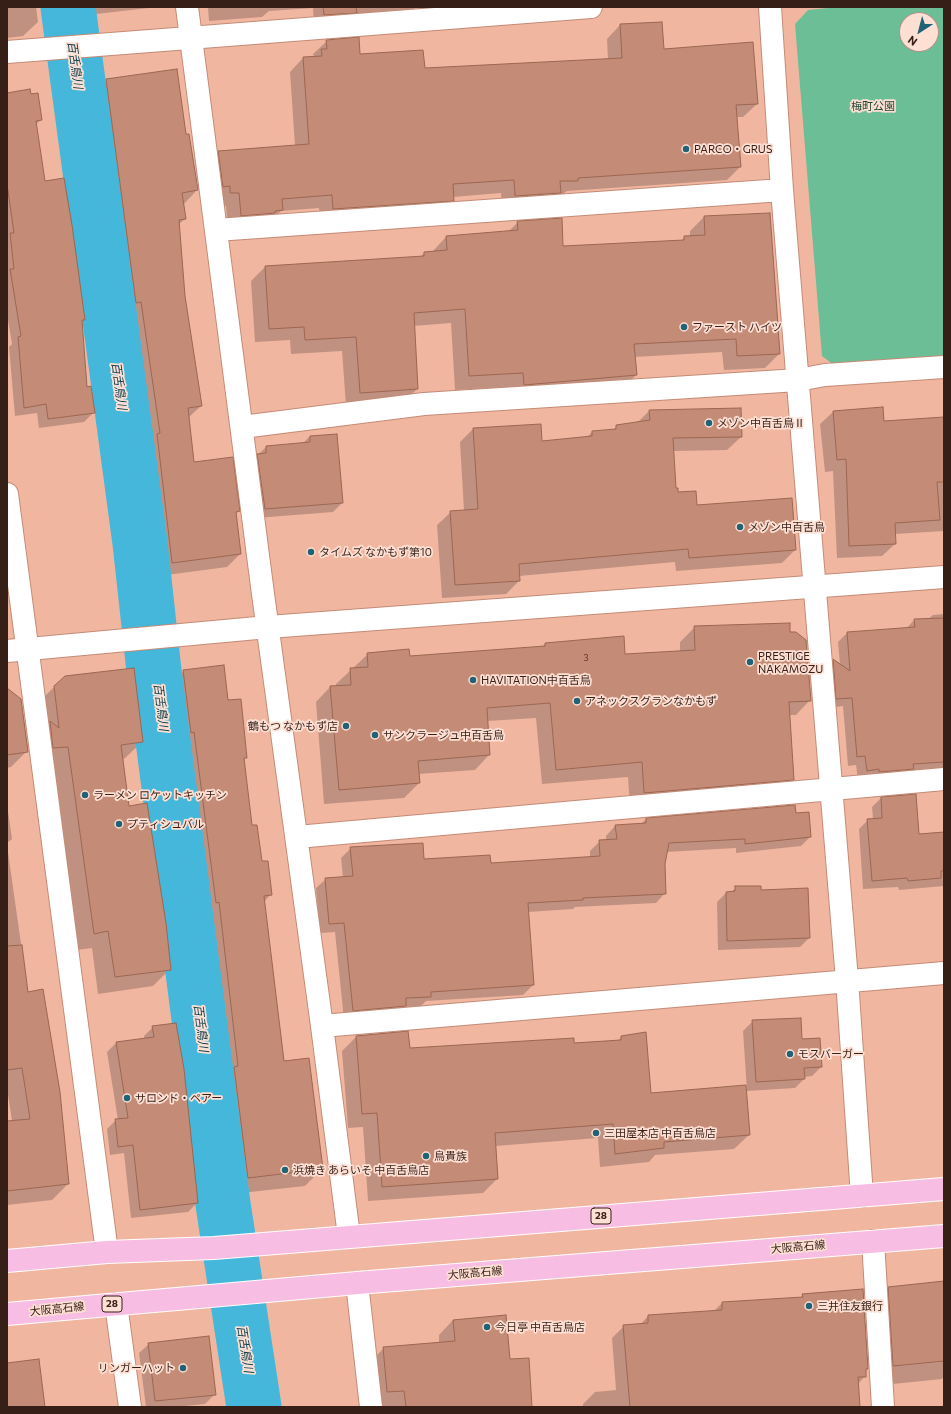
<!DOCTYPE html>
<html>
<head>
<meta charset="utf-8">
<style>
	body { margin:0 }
	#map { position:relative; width:951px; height:1414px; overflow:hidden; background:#f1b6a0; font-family:Commissioner,sans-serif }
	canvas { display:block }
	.frame { position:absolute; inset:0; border:8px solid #351f17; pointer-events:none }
	.north { position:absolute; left:899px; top:12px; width:40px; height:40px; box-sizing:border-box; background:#fddfd3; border:1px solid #ad9288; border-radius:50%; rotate:216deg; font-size:11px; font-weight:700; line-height:16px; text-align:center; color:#351f17 }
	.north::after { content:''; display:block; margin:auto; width:14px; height:18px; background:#206276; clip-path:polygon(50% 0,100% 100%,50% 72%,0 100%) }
</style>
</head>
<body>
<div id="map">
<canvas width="951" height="1414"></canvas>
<div class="frame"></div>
<div class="north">N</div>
</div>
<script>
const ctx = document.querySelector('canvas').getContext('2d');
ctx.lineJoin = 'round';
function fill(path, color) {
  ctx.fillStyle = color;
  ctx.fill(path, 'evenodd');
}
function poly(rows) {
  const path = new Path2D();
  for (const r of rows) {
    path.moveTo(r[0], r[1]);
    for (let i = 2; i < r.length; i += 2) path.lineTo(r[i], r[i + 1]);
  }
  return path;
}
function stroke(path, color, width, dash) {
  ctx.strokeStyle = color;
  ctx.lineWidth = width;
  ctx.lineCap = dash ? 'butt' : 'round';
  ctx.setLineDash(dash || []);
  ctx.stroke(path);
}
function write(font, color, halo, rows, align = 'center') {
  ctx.font = font + ' Commissioner,"Noto Sans JP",sans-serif';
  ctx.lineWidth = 3.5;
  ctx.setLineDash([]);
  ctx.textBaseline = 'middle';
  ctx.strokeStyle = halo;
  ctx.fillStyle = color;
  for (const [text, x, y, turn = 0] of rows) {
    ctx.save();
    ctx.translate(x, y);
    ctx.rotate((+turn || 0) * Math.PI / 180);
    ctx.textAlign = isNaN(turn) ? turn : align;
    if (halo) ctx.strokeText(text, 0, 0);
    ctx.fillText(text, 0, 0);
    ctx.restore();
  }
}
fill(poly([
	[838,7,944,7,944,357,834,365,822,356,795,24,808,10],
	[907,20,931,20,931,44,907,44]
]), '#6cbe96');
fill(poly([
	[7,7,36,7,38,22,23,36,7,38],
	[86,7,158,7,87,15],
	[208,7,416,7,414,9,352,15,314,25,313,8,269,11,262,17,209,21],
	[620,25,757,104,743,117,736,117,740,167,727,180,567,191,563,194,558,194,546,206,502,209,501,193,453,197,453,200,440,214,320,222,319,208,281,211,269,223,228,229,226,206,217,206,205,165,219,152,295,146,290,72,303,58,314,57,313,54,327,41,359,55,424,69,608,60,607,39],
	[107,80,185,135,197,190,184,204,185,219,178,225,184,297,201,406,188,418,193,463,239,511,235,514,240,554,227,567,159,576,144,448,147,446,127,315,122,316,93,93],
	[7,98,41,120,35,125,44,182,84,320,81,323,86,388,94,412,84,422,39,428,37,413,15,416,9,347,12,344,7,314],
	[704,217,779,354,765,368,724,370,722,352,634,357,636,375,622,389,511,399,509,387,455,390,451,323,413,326,417,389,403,403,346,406,342,351,291,354,290,340,255,342,251,281,265,267,420,257,424,253,432,252,446,237,508,232,518,222,562,247,681,241,685,237,690,237,690,231],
	[882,408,883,422,944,418,944,535,944,531,895,534,895,544,882,556,837,558,833,471,825,472,820,424,833,412],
	[649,411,741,437,727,450,673,451,675,489,677,493,696,506,795,550,782,563,676,571,675,562,519,576,519,581,506,594,442,598,437,525,451,512,464,511,460,442,473,429,541,442,587,437,592,432,612,431,617,426,637,423],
	[336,435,342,503,333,512,256,518,249,464,266,447,303,443,310,436],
	[944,614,944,770,858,779,856,765,848,766,843,706,828,708,824,669,833,660,840,665,838,642,847,633,906,629,914,620,928,619,933,615],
	[695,627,789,633,810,700,796,715,789,715,793,780,778,794,630,808,628,777,542,784,536,718,487,721,489,755,475,770,418,774,419,783,404,798,324,804,316,702,330,687,336,687,336,684,368,654,409,657,542,647,545,644,624,655,680,652,680,642],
	[184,671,228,702,246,757,243,761,251,826,271,894,264,902,283,1062,322,1169,305,1186,232,1194,218,1084,221,1081,203,919,200,919,177,748,174,749,167,687],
	[54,687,142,742,124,759,122,759,128,807,170,969,153,986,98,994,92,948,77,950,37,704],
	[7,689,27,751,11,767,7,768],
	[881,798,918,835,944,833,944,886,899,890,898,887,863,889,859,829,868,820,873,819,872,807],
	[7,804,12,839,7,843],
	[795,814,810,837,801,846,736,853,736,848,666,852,664,864,665,893,656,903,575,907,573,909,528,912,533,985,523,995,426,1001,421,1006,404,1007,396,1015,344,1020,335,932,320,933,316,888,326,879,343,877,341,858,351,848,423,860,490,864,590,858,590,851,600,841,606,841,606,836,615,826,641,824,646,819],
	[7,845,28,993,68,1184,52,1200,7,1205,7,1122,12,1121,7,1088],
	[736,887,760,891,809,938,800,947,718,950,717,902,726,893,731,893],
	[753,1021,802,1040,821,1067,812,1076,804,1077,804,1079,795,1088,747,1091,743,1031],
	[153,1027,197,1203,188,1212,131,1218,124,1153,110,1155,107,1129,116,1120,118,1120,107,1052,116,1043,144,1039,144,1036],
	[408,1032,409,1049,573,1044,617,1041,622,1037,650,1094,749,1135,734,1149,655,1155,649,1162,600,1167,598,1138,495,1146,497,1179,483,1193,368,1201,363,1127,348,1128,342,1051,356,1037],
	[944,1282,944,1376,942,1379,873,1386,869,1308,889,1288],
	[803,1295,867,1368,865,1370,865,1376,858,1384,858,1407,583,1407,583,1404,595,1392,616,1390,612,1338,624,1326,640,1325,648,1316,713,1312,722,1303,800,1298],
	[453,1320,509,1360,531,1407,372,1407,369,1363,384,1348,439,1343,439,1335],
	[149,1344,215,1394,205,1404,175,1407,146,1407,139,1353]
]), '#0003');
stroke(poly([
	[68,7,140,543,154,671,223,1204,254,1407]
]), '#44b7da', 55);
const building = poly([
	[323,7,356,7,357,13,324,15,323,7],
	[662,22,664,49,753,42,758,104,736,105,741,167,578,178,578,181,560,181,561,193,515,196,514,180,453,184,454,201,333,209,332,195,282,199,283,210,275,211,275,213,241,216,239,193,230,193,230,186,223,187,218,151,309,144,303,57,322,56,321,49,327,49,326,40,359,37,360,54,423,50,425,68,622,58,620,24,662,22],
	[177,69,186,134,189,134,198,190,182,193,186,219,179,220,185,296,202,406,188,408,194,462,233,457,240,511,236,512,241,554,172,563,157,434,160,433,141,302,136,303,106,79,177,69],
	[30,89,31,94,38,93,42,120,36,121,45,181,64,178,72,225,85,320,82,320,87,387,91,386,95,413,48,419,46,404,24,408,18,337,21,336,10,269,14,269,10,233,14,233,7,184,7,93,30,89],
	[770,213,780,354,737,356,736,339,634,344,637,375,524,385,523,373,469,376,465,309,414,313,418,389,360,393,356,337,305,340,304,327,269,329,265,266,424,256,424,252,447,250,446,236,518,230,517,221,562,218,563,246,684,240,684,236,705,235,704,216,770,213],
	[883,407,884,421,944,417,944,482,937,482,940,520,895,523,896,544,849,546,846,459,837,460,833,411,883,407],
	[741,408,742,437,673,438,676,488,678,488,678,492,696,491,697,505,792,498,796,550,689,558,688,549,519,564,520,581,455,585,450,511,478,509,473,428,541,424,542,441,592,436,592,431,616,429,616,425,650,420,649,410,741,408],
	[337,434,343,503,265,509,257,454,266,453,266,446,310,442,310,436,337,434],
	[944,618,944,762,913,764,914,769,879,772,879,769,867,771,865,756,857,757,852,698,836,699,833,659,850,671,847,632,915,627,914,619,944,618],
	[790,623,790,632,796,632,806,640,811,701,789,702,794,780,644,793,642,762,556,770,550,703,487,708,490,755,418,761,420,783,339,790,330,686,351,685,350,668,368,667,367,653,409,649,410,656,545,646,545,643,624,636,625,654,695,650,694,626,790,623],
	[224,665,228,700,241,699,247,758,244,758,252,825,257,825,262,861,268,861,272,895,264,896,284,1061,309,1058,323,1169,248,1178,234,1067,238,1066,219,902,216,903,194,732,191,733,183,670,224,665],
	[134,668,143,742,121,745,129,806,147,803,166,923,171,970,115,977,108,931,94,934,68,747,53,748,50,721,59,728,54,686,65,676,134,668],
	[7,688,21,699,28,752,7,755,7,688],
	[916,794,919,834,944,832,944,871,941,871,941,878,908,881,907,878,872,881,867,819,882,818,881,797,916,794],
	[795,805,796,813,809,812,811,837,745,844,745,839,669,843,665,864,666,894,583,898,583,900,528,903,534,985,431,992,431,997,406,998,406,1006,353,1011,344,923,329,924,325,878,353,876,350,847,423,843,424,859,490,855,491,863,600,856,599,840,617,839,615,825,646,823,646,818,795,805],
	[735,886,761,886,761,890,808,888,810,938,727,941,726,892,735,891,735,886],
	[22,945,28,992,43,989,60,1092,69,1184,7,1191,7,1121,30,1119,22,1068,7,1070,7,946,22,945],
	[801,1018,802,1039,820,1038,822,1067,804,1068,805,1079,756,1082,752,1020,801,1018],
	[176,1023,184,1069,198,1203,140,1210,133,1145,118,1147,115,1119,128,1118,116,1042,154,1037,152,1026,176,1023],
	[408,1031,410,1048,574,1038,574,1043,621,1040,621,1036,646,1032,651,1093,746,1085,750,1135,664,1142,664,1148,615,1154,613,1124,495,1133,498,1179,382,1187,377,1113,362,1114,356,1036,408,1031],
	[944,1281,944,1361,893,1366,888,1287,944,1281],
	[863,1289,868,1369,866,1369,866,1377,858,1377,860,1407,630,1407,623,1325,648,1323,648,1315,722,1310,722,1302,803,1297,802,1294,863,1289],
	[506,1315,510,1359,529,1358,532,1407,406,1407,404,1391,387,1392,383,1347,455,1341,453,1320,506,1315],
	[209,1336,216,1395,155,1401,148,1343,209,1336],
	[39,1359,45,1407,7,1407,7,1363,39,1359]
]);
fill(building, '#c48c77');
stroke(building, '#9b6652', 1);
const minor = poly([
	[187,7,263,594,322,1026,349,1236],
	[770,7,782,190,847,980,862,1196],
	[7,52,591,7],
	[216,230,782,190],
	[242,427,424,404,798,380,825,375,944,367],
	[7,494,107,1252],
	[297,837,944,779],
	[322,1026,944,973],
	[873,1241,883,1407],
	[357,1283,371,1407],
	[116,1304,130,1407]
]);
const tertiary = poly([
	[7,651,268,627,944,577]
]);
const primary = poly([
	[7,1261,107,1252,214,1248,944,1189],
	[7,1314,357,1283,944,1236]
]);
stroke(minor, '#c38b76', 24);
stroke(tertiary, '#c38b76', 24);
stroke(primary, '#fff', 24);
stroke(minor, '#fff', 22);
stroke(tertiary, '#fff', 22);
stroke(primary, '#f7bde3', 22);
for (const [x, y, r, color] of [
	[686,149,4,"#206276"],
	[684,327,4,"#206276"],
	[709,423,4,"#206276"],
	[740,527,4,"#206276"],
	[311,552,4,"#206276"],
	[750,662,4,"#206276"],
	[473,680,4,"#206276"],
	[577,701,4,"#206276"],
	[346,726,4,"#206276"],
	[375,735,4,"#206276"],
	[85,795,4,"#206276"],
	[119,824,4,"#206276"],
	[790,1054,4,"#206276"],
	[127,1098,4,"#206276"],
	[596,1133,4,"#206276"],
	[426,1156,4,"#206276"],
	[285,1170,4,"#206276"],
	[809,1306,4,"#206276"],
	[487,1327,4,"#206276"],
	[183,1368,4,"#206276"]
]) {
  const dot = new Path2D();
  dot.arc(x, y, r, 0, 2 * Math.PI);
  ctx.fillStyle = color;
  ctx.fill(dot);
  stroke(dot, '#fddfd3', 1.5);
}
write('9px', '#593a2f', null, [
	["3",586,658]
]);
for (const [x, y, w] of [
	[601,1216,20],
	[112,1304,20]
]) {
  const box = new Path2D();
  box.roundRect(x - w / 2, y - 8, w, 16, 3);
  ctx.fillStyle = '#fddfd3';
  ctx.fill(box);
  stroke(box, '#351f17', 1);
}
write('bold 10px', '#351f17', null, [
	["28",601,1216],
	["28",112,1304]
]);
write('11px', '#1f4835', '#fddfd3', [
	["梅町公園",873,106]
]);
write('11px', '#351f17', '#fddfd3', [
	["PARCO・GRUS",694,149],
	["ファースト ハイツ",692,327],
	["メゾン中百舌鳥Ⅱ",717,423],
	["メゾン中百舌鳥",748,527],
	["タイムズ なかもず第10",319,552],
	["PRESTIGE",758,656],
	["NAKAMOZU",758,669],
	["HAVITATION中百舌鳥",481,680],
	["アネックスグランなかもず",585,701],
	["鶴もつ なかもず店",338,726,"right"],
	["サンクラージュ中百舌鳥",383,735],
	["ラーメン ロケットキッチン",93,795],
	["プティシュバル",127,824],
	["モスバーガー",798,1054],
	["サロンド・ペアー",135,1098],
	["三田屋本店 中百舌鳥店",604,1133],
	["鳥貴族",434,1156],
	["浜焼き あらいそ 中百舌鳥店",293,1170],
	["三井住友銀行",817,1306],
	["今日亭 中百舌鳥店",495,1327],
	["リンガーハット",175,1368,"right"]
], 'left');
write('11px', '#351f17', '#fddfd3', [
	["大阪高石線",798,1247,-5],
	["大阪高石線",475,1273,-5],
	["大阪高石線",57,1309,-6]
]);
write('italic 12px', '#0e404f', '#fddfd3', [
	["百舌鳥川",75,65,82],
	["百舌鳥川",119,386,82],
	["百舌鳥川",161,707,83],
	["百舌鳥川",201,1028,83],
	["百舌鳥川",245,1349,81]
]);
</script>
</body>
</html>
